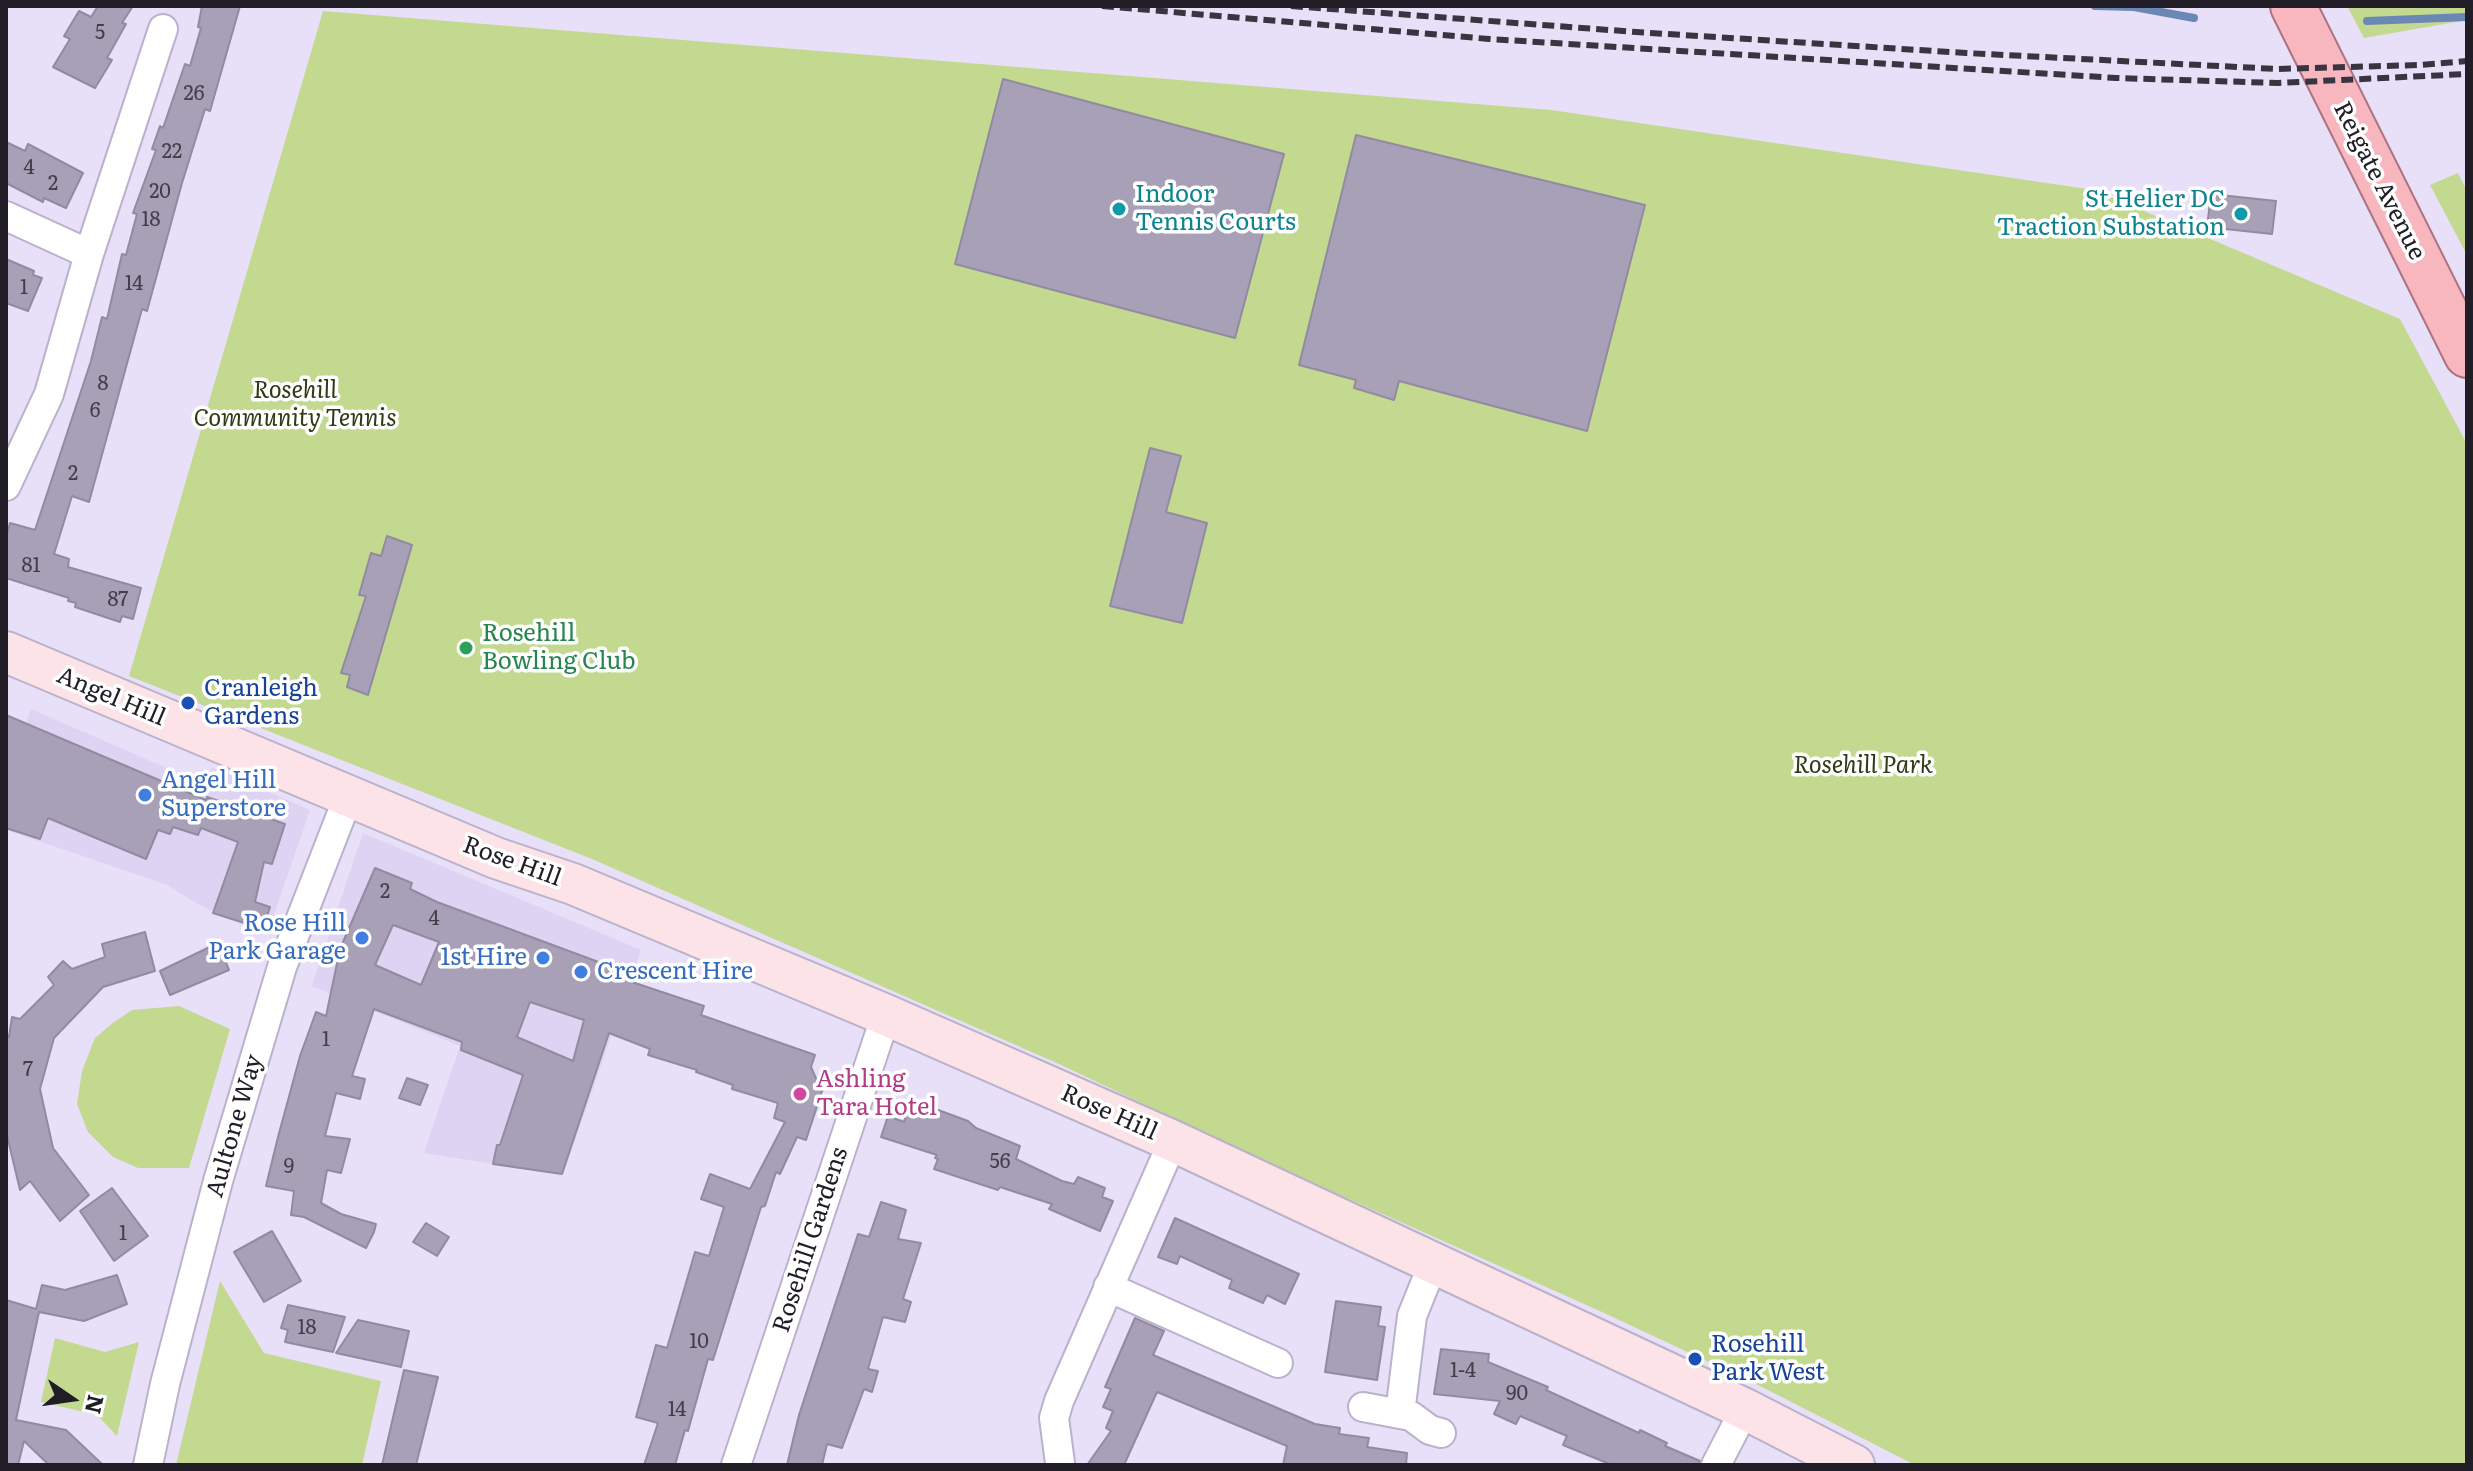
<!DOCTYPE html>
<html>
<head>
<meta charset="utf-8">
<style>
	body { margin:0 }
	#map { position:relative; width:2473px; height:1471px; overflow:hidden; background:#e8dff8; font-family:Literata,serif }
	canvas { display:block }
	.frame { position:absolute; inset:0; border:8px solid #201d26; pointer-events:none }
	.north { position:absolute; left:32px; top:1359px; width:80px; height:80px; -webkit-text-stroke:6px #fff; paint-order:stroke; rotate:103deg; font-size:22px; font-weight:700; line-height:32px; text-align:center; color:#201d26 }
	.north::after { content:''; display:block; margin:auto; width:28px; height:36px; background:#201d26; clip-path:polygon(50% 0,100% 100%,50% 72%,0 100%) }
</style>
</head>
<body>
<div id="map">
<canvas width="2473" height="1471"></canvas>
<div class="frame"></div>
<div class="north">N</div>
</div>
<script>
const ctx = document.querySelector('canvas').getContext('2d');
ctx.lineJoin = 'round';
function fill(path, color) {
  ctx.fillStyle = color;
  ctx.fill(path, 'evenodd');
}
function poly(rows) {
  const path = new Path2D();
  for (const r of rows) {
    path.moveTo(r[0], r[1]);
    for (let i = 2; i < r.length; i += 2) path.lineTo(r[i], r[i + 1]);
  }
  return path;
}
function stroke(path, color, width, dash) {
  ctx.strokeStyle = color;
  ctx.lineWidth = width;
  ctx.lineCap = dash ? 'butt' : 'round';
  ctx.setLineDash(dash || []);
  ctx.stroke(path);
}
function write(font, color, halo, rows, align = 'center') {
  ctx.font = font + ' Literata,serif';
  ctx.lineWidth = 7;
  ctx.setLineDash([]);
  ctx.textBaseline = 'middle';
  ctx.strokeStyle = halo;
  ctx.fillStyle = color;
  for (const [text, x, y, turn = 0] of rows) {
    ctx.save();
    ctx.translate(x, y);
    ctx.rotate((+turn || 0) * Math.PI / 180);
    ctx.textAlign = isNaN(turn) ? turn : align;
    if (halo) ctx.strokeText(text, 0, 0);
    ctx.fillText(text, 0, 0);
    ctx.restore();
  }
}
fill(poly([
	[31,709,203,784,212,767,310,810,267,935,203,907,165,884,6,830,6,787],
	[363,833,641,950,563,1175,424,1153,460,1046,312,986]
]), '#ded3f3');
fill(poly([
	[2347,6,2467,6,2467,20,2364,38],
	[323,11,1551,110,2094,190,2400,319,2467,444,2467,1465,1915,1465,1760,1386,1602,1312,1255,1157,1059,1064,592,859,129,676],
	[2458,173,2467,191,2467,255,2430,185],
	[179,1006,230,1029,189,1168,138,1168,113,1157,88,1132,77,1104,82,1071,95,1038,114,1022,132,1010],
	[220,1281,264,1353,381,1381,362,1465,247,1465,236,1463,232,1465,176,1465],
	[55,1338,105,1352,139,1342,117,1436,97,1415,41,1402]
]), '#c3d990');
stroke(poly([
	[2095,6,2134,7,2194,18],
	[2367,21,2467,17]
]), '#6b88b5', 8);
const building = poly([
	[98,6,133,6,122,23,126,24,107,58,112,60,95,88,53,67,70,39,64,36,79,11,91,17,98,6],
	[202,6,240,6,210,111,205,109,182,183,147,311,142,309,89,502,72,496,54,554,69,559,68,567,141,588,133,619,122,616,120,622,75,607,76,603,68,601,69,598,6,578,6,537,10,523,35,530,91,361,102,317,107,319,122,254,126,255,137,214,133,213,156,150,152,149,160,126,163,128,185,64,190,66,201,28,198,27,202,6],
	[1003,79,1284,154,1235,338,955,264,1003,79],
	[1356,135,1645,205,1587,431,1399,381,1394,400,1354,388,1356,380,1299,365,1356,135],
	[6,142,25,151,28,144,83,173,66,208,44,198,43,202,6,183,6,142],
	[2211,194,2276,201,2272,234,2207,227,2211,194],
	[6,259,34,271,33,275,42,278,28,311,6,303,6,259],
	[1150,448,1181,456,1166,512,1207,523,1182,623,1110,606,1150,448],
	[387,536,412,545,368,695,347,687,350,675,341,673,366,596,359,595,371,553,381,556,387,536],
	[6,715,206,800,207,797,285,824,272,864,264,862,255,902,270,907,263,929,213,913,238,842,201,828,198,835,173,827,170,834,158,830,146,859,48,818,40,839,6,828,6,715],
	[375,868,412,883,410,889,437,902,620,970,617,977,704,1006,701,1015,815,1055,811,1067,818,1083,824,1085,806,1140,797,1137,780,1174,776,1172,765,1206,761,1207,713,1360,708,1359,688,1431,685,1430,675,1465,644,1465,658,1423,636,1417,656,1345,667,1348,695,1252,709,1256,724,1207,701,1199,710,1174,750,1189,785,1122,774,1118,778,1103,732,1089,733,1085,696,1072,697,1070,648,1055,650,1049,609,1033,562,1174,493,1164,497,1145,500,1145,523,1075,461,1050,462,1042,374,1009,352,1076,365,1079,360,1099,336,1093,325,1136,350,1139,341,1173,327,1170,321,1203,341,1214,376,1224,374,1232,366,1248,304,1217,291,1215,294,1191,266,1186,278,1137,300,1056,316,1012,326,1016,340,949,375,868],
	[393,925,439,942,421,985,375,965,393,925],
	[530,1002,584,1020,573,1061,517,1037,530,1002],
	[145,932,155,971,103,987,54,1038,40,1089,53,1148,89,1195,60,1221,30,1181,20,1190,6,1131,6,1036,9,1037,12,1017,20,1019,54,985,48,977,63,961,72,969,105,957,102,944,145,932],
	[218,943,229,970,170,995,160,971,218,943],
	[407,1078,428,1085,420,1105,399,1098,407,1078],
	[911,1100,968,1121,976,1128,1020,1146,1016,1159,1062,1181,1074,1184,1078,1177,1105,1188,1102,1197,1113,1201,1100,1231,1049,1209,1052,1204,1000,1187,998,1190,934,1169,938,1159,935,1158,937,1155,881,1137,888,1116,904,1122,911,1100],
	[112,1188,148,1236,114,1261,80,1211,112,1188],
	[881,1202,906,1210,898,1239,921,1243,903,1299,911,1302,905,1322,883,1317,868,1369,878,1371,872,1392,864,1389,842,1448,827,1444,822,1465,787,1465,799,1415,858,1234,869,1237,881,1202],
	[1175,1218,1299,1274,1285,1304,1267,1295,1263,1303,1229,1288,1232,1280,1180,1256,1177,1264,1158,1257,1175,1218],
	[426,1223,449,1237,437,1256,413,1242,426,1223],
	[272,1231,301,1281,264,1302,234,1252,272,1231],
	[117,1275,127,1304,84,1321,39,1312,16,1420,66,1430,103,1465,49,1465,24,1441,18,1465,6,1465,6,1300,36,1309,42,1285,65,1290,117,1275],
	[1336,1301,1381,1307,1378,1326,1385,1327,1377,1380,1325,1372,1336,1301],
	[288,1305,345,1317,333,1352,285,1342,288,1330,281,1328,288,1305],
	[1135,1318,1164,1331,1153,1355,1315,1424,1340,1428,1339,1434,1369,1438,1367,1447,1407,1453,1406,1465,1283,1465,1287,1446,1157,1392,1124,1465,1087,1465,1111,1431,1106,1428,1113,1411,1103,1407,1111,1389,1105,1387,1135,1318],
	[358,1320,409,1331,401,1367,336,1353,358,1320],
	[1441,1349,1489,1354,1488,1362,1548,1387,1546,1390,1639,1433,1640,1430,1667,1443,1665,1446,1700,1461,1699,1465,1612,1465,1563,1445,1567,1436,1520,1416,1516,1424,1494,1414,1500,1401,1434,1394,1441,1349],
	[404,1370,438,1377,416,1465,382,1465,404,1370]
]);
fill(building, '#a8a0b7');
stroke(building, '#928aa1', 2);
const minor = poly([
	[6,216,89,254],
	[6,486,49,394,89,254,163,29],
	[1108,1287,1278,1363],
	[1363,1407,1411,1416,1430,1430,1441,1433],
	[1400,1413,1412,1316,1433,1264],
	[1060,1463,1054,1418,1059,1401,1173,1141],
	[148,1465,165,1384,218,1181,282,967,349,795],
	[736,1465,886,1015],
	[1716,1465,1745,1409]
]);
const secondary = poly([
	[6,652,496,858,573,884,886,1015,1173,1141,1745,1409,1854,1465]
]);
const trunk = poly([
	[2293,6,2467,355]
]);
stroke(minor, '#bab2ca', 32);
stroke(secondary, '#bab2ca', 44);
stroke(trunk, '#ab747f', 48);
stroke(minor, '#fff', 28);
stroke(secondary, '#fce3e7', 40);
stroke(trunk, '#f8b6bf', 44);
stroke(poly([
	[1102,6,1489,39,2116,78,2278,83,2467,74],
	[1291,6,1636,32,1966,53,2277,69,2420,65,2467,61]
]), '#393540', 6, [12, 6]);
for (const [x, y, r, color] of [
	[1119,209,8,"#0f9aa8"],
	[2241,214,8,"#0f9aa8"],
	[466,648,8,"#2e9e5b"],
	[188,703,8,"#1a4fb4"],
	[145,795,8,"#3f7fe0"],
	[362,938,8,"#3f7fe0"],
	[543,958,8,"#3f7fe0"],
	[581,972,8,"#3f7fe0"],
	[800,1094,8,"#d1479c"],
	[1695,1359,8,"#1a4fb4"]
]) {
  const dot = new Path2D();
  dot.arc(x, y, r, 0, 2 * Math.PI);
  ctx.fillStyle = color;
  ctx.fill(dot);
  stroke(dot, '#fff', 3);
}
write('20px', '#423e4a', null, [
	["5",100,33],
	["26",194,94],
	["22",172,152],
	["4",29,168],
	["2",53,184],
	["20",160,192],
	["18",151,220],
	["14",134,284],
	["1",24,288],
	["8",103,384],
	["6",95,411],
	["2",73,474],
	["81",31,566],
	["87",118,600],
	["2",385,892],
	["4",434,919],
	["1",326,1040],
	["7",28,1070],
	["56",1000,1162],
	["9",289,1167],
	["1",123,1234],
	["18",307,1328],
	["10",699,1342],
	["1-4",1463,1371],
	["90",1517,1394],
	["14",677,1410]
]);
write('24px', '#201d26', '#fff', [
	["Reigate Avenue",2379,181,63],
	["Angel Hill",111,697,23],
	["Rose Hill",512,862,20],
	["Rose Hill",1109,1113,24],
	["Aultone Way",235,1126,-74],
	["Rosehill Gardens",811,1240,-72]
]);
write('24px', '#0d838f', '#fff', [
	["Indoor",1135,195],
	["Tennis Courts",1135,223],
	["St Helier DC",2225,200,"right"],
	["Traction Substation",2225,228,"right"]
], 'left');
write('italic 24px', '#303a14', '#fff', [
	["Rosehill",295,391],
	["Community Tennis",295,419],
	["Rosehill Park",1863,766]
]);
write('24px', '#27864d', '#fff', [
	["Rosehill",482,634],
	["Bowling Club",482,662]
], 'left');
write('24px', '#164399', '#fff', [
	["Cranleigh",204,689],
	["Gardens",204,717],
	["Rosehill",1711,1345],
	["Park West",1711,1373]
], 'left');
write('24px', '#366cbe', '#fff', [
	["Angel Hill",161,781],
	["Superstore",161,809],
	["Rose Hill",346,924,"right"],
	["Park Garage",346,952,"right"],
	["1st Hire",527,958,"right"],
	["Crescent Hire",597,972]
], 'left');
write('24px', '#b23c85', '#fff', [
	["Ashling",816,1080],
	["Tara Hotel",816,1108]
], 'left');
</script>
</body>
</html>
